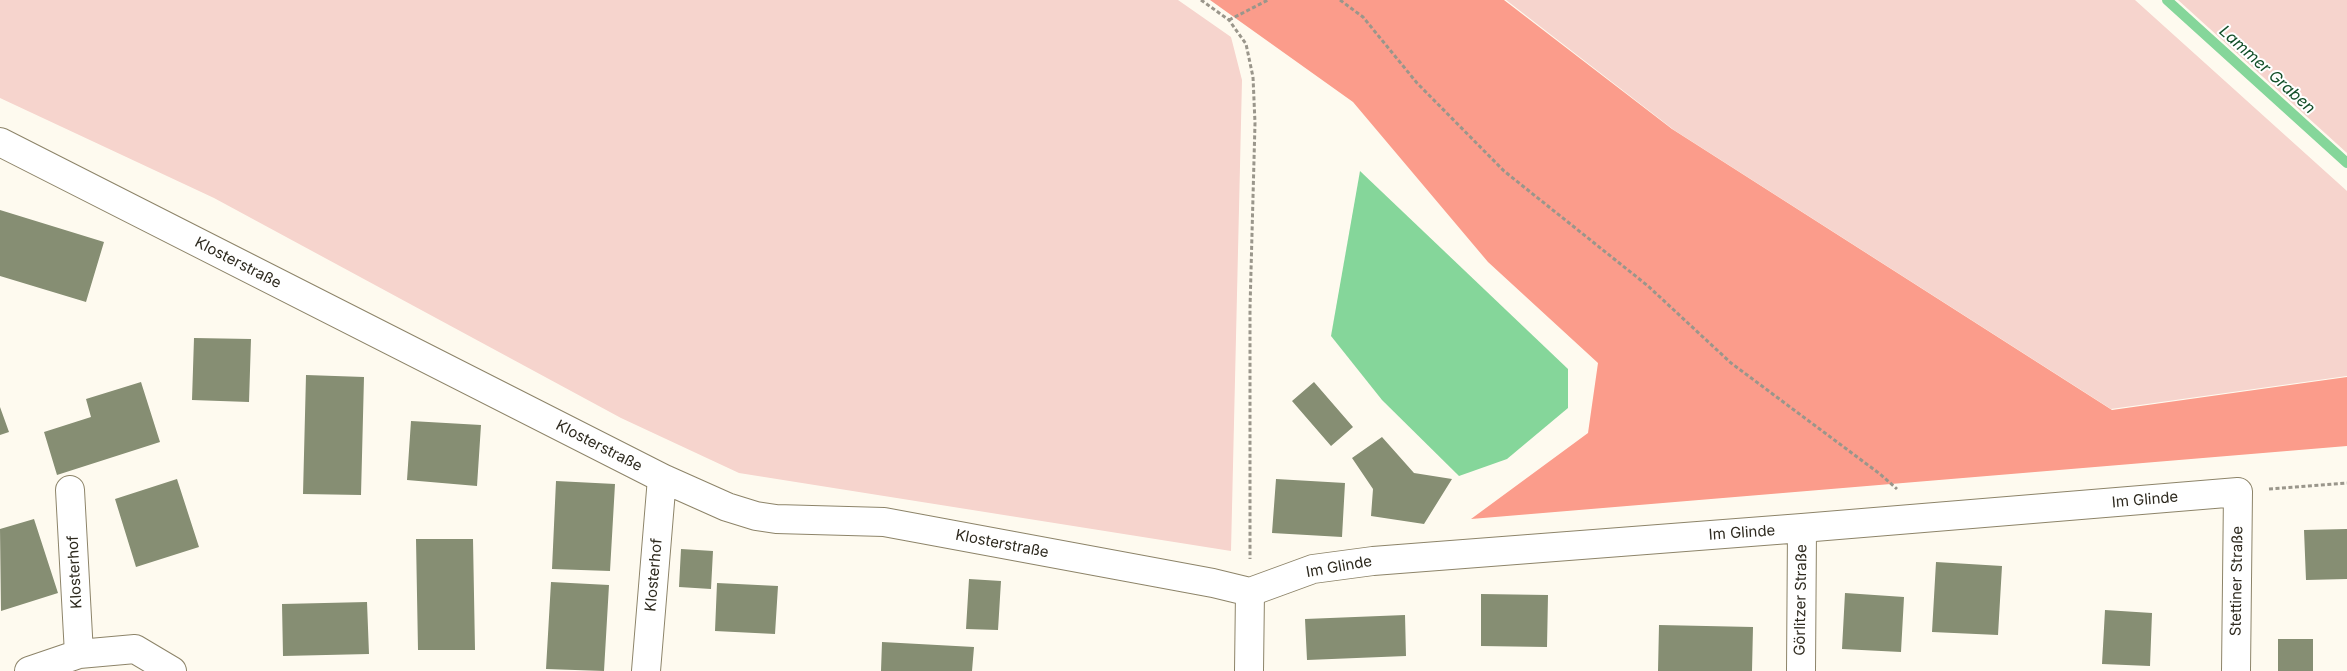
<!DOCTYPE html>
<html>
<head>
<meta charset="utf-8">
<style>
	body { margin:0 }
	canvas { display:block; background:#fefaef }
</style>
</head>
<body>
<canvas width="2347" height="671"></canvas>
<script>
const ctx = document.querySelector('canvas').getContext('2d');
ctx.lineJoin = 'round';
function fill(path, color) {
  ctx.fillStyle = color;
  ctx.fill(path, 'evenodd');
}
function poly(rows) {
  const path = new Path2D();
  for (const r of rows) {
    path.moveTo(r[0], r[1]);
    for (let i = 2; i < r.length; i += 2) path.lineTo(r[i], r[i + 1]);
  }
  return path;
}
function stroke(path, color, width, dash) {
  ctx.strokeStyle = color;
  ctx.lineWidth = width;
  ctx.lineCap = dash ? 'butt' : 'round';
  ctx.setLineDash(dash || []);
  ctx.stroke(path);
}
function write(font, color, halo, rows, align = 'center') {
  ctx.font = font + ' Inter,sans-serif';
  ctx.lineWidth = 4;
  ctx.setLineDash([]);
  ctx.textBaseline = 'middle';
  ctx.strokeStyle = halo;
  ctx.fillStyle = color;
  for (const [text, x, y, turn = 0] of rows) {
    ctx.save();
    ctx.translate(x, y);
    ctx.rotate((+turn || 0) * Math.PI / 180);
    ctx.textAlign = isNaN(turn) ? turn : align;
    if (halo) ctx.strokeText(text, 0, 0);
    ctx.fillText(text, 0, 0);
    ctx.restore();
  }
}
fill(poly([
	[0,0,1178,0,1231,37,1242,80,1231,551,739,473,621,418,214,198,0,98],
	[1506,0,2135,0,2347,191,2347,376,2111,409,1674,130],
	[2178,0,2347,0,2347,153]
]), '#f6d4cd');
fill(poly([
	[1210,0,1504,0,1672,129,2112,410,2347,377,2347,446,1471,519,1588,433,1598,363,1488,262,1353,102]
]), '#fb9c8b');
fill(poly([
	[1360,171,1568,369,1568,408,1507,459,1459,476,1382,400,1331,336]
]), '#85d69a');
stroke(poly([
	[2167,0,2347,163]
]), '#85d69a', 10);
fill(poly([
	[0,210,104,242,86,302,0,276],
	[194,338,251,339,249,402,192,400],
	[306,375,364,377,361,495,303,494],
	[141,382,160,442,57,475,44,432,91,417,86,399],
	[1314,382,1353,427,1331,446,1292,401],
	[0,407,9,432,0,435],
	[411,421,481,425,477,486,407,480],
	[1382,437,1414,473,1452,479,1424,524,1371,516,1373,489,1352,458],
	[177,479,199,547,136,567,115,499],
	[1276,479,1345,483,1342,537,1272,533],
	[556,481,615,484,610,571,552,569],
	[34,519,58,593,1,611,0,529],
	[2347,529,2347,579,2306,580,2304,530],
	[416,539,473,539,475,650,418,650],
	[681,549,713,551,711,589,679,587],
	[1936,562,2002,566,1998,635,1932,632],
	[969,579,1001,581,998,630,966,629],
	[551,582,609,585,604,671,546,669],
	[717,583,778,586,775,634,715,631],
	[1845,593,1904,597,1901,652,1842,649],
	[1481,594,1548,595,1547,647,1481,646],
	[367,602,369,654,283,656,282,604],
	[2105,610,2152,613,2150,666,2102,664],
	[1405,615,1406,656,1307,660,1305,619],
	[1659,625,1753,627,1752,671,1658,671],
	[2278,639,2313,639,2313,671,2278,671],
	[882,642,974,647,972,671,881,671]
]), '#868e73');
const minor = poly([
	[0,142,662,478,727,507,756,516,776,519,884,522,1213,583,1250,592],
	[1250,592,1313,569,1373,561,1802,528,2238,492,2236,671],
	[79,654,135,649,172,671],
	[29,671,79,654,70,490],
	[646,671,662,478],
	[1249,671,1250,592],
	[1801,671,1802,528]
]);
stroke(minor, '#8d8469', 30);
stroke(poly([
	[1201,0,1229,20,1246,44,1253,77,1255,123,1250,308,1250,559],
	[1340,0,1363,17,1417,83,1504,171,1648,286,1731,363,1880,474,1897,489],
	[1229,20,1268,0],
	[2269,489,2347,483]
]), '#9a968b', 3, [4, 2.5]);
stroke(minor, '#fff', 28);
write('15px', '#2e2a1f', '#fff', [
	["Klosterstraße",238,263,27],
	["Klosterstraße",599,446,27],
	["Im Glinde",2145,500,-5],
	["Im Glinde",1742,533,-4],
	["Klosterstraße",1002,544,11],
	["Im Glinde",1339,567,-10],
	["Klosterhof",75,572,-93],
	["Klosterhof",654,575,-85],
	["Stettiner Straße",2237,581,-89],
	["Görlitzer Straße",1801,600,-89]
]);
write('italic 16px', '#124e28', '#fff', [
	["Lammer Graben",2267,70,42]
]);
</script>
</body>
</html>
